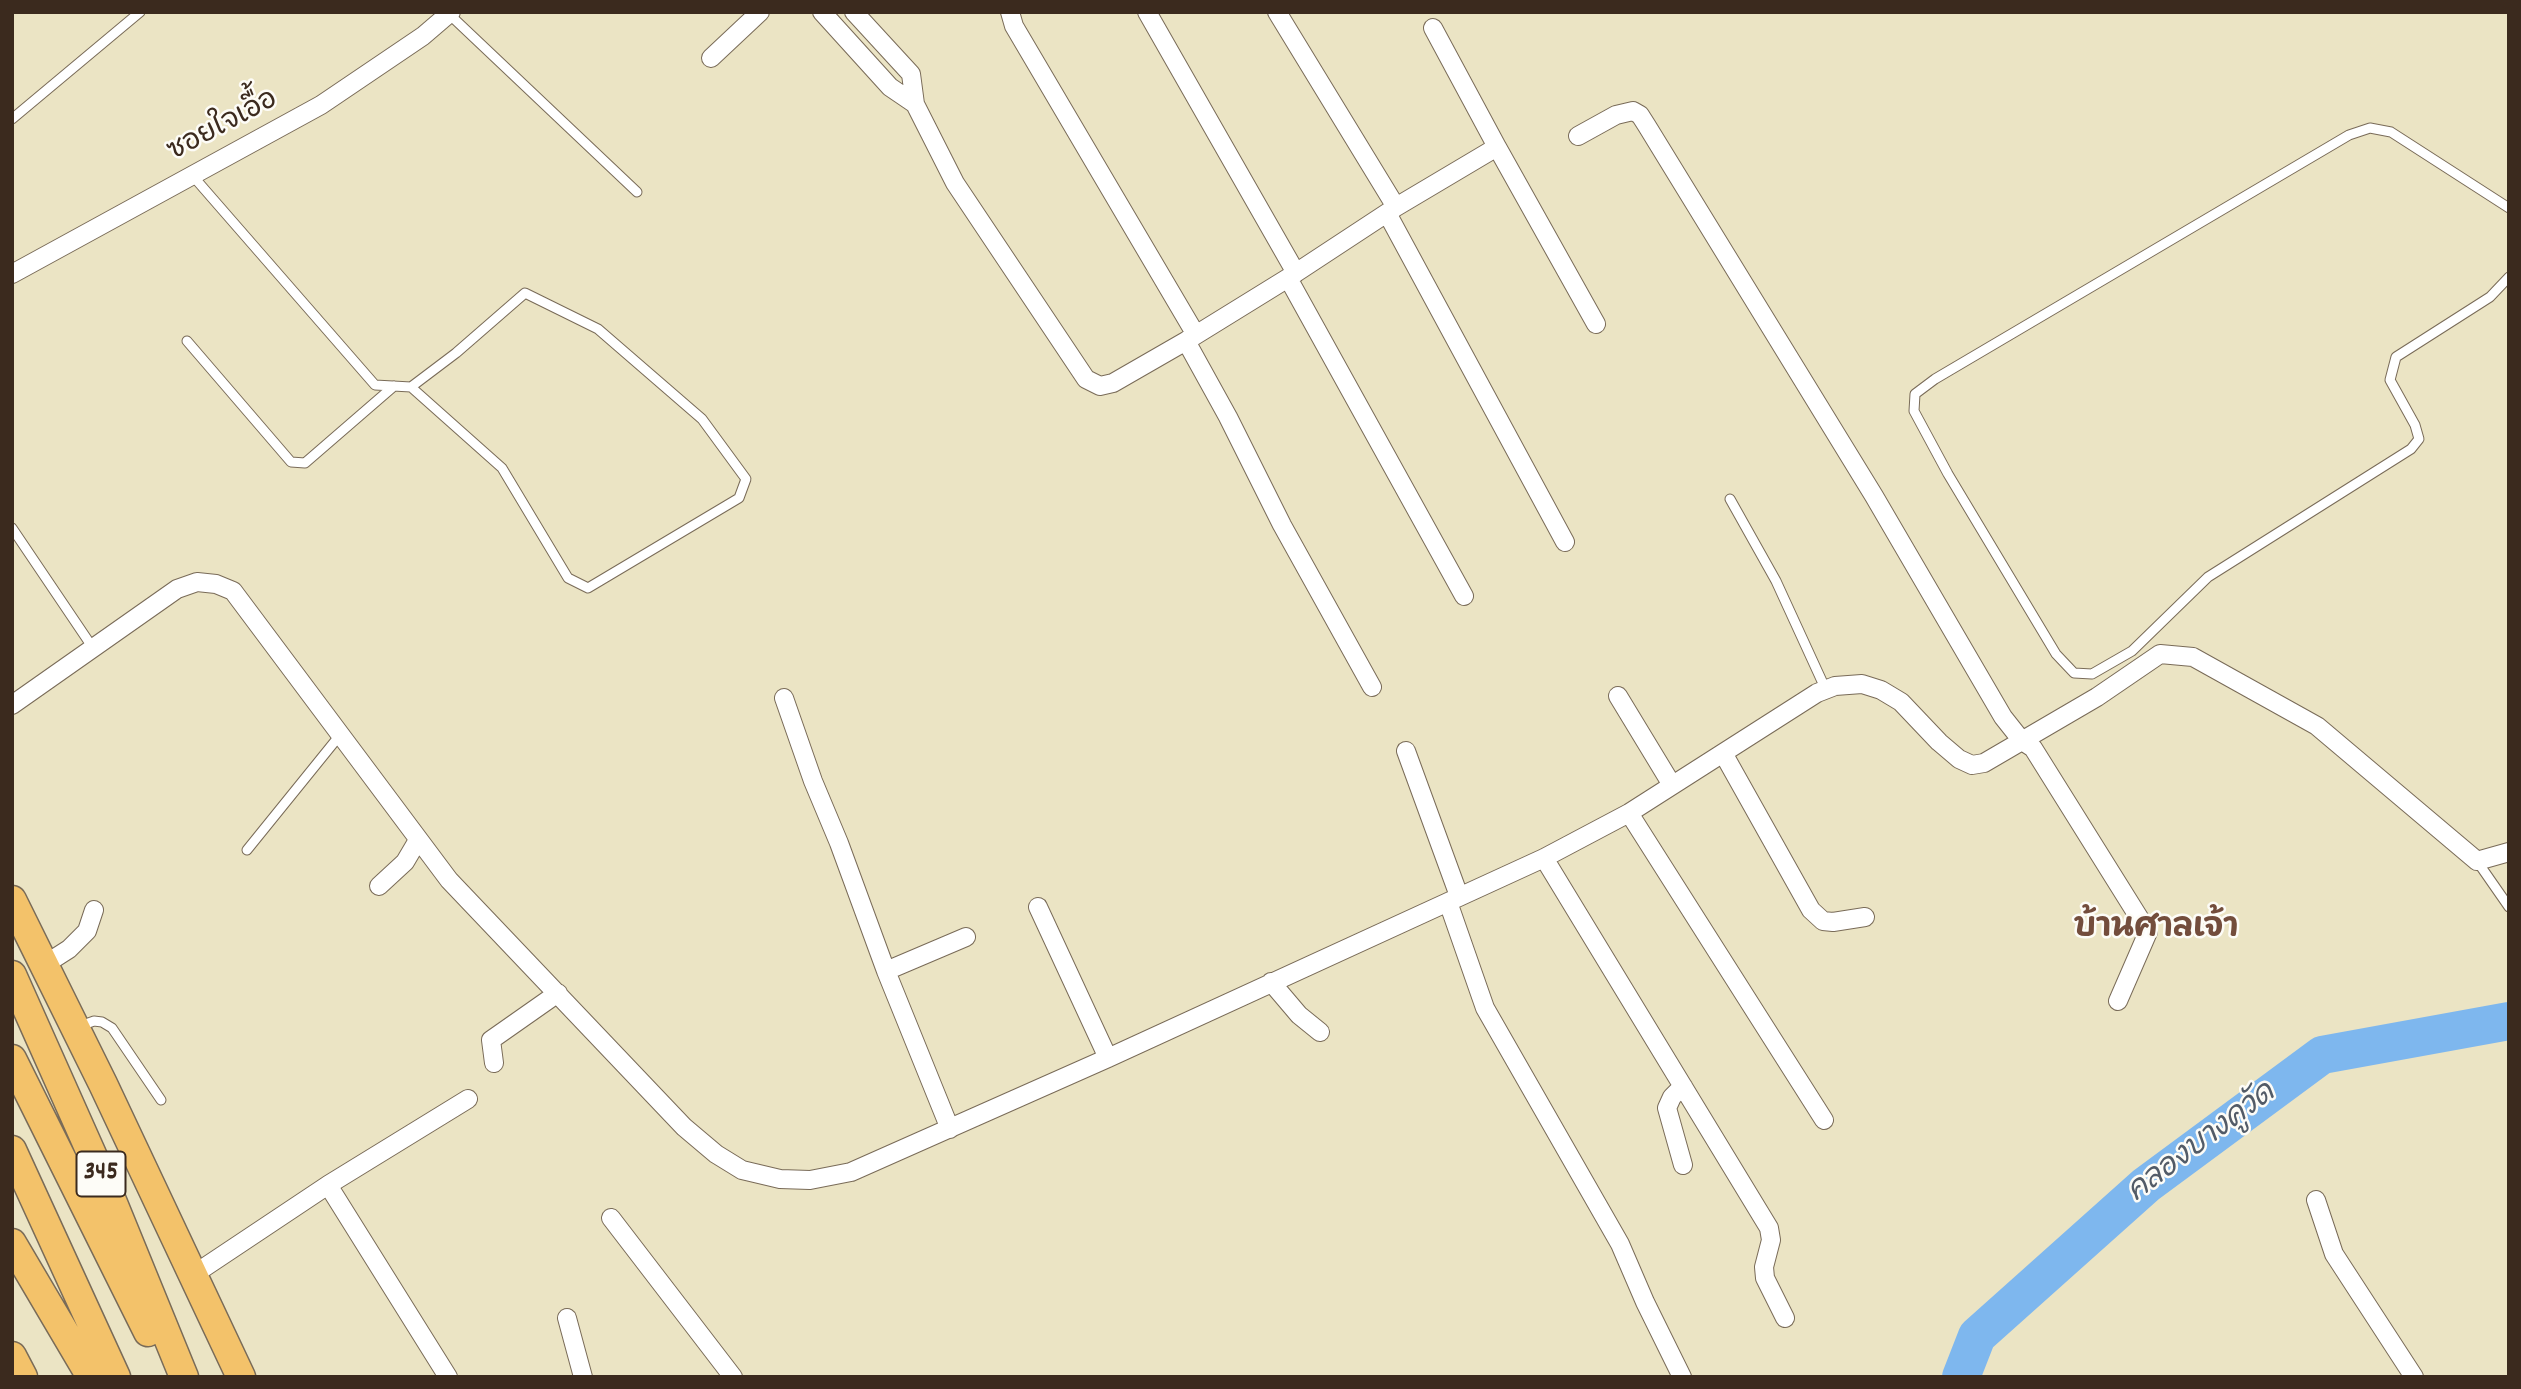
<!DOCTYPE html>
<html>
<head>
<meta charset="utf-8">
<style>
	body { margin:0 }
	#map { position:relative; width:2521px; height:1389px; overflow:hidden; background:#ebe4c4; font-family:Dekko,sans-serif }
	canvas { display:block }
	.frame { position:absolute; inset:0; border:14px solid #3b2a1e; pointer-events:none }
</style>
</head>
<body>
<div id="map">
<canvas width="2521" height="1389"></canvas>
<div class="frame"></div>
</div>
<script>
const ctx = document.querySelector('canvas').getContext('2d');
ctx.lineJoin = 'round';
function poly(rows) {
  const path = new Path2D();
  for (const r of rows) {
    path.moveTo(r[0], r[1]);
    for (let i = 2; i < r.length; i += 2) path.lineTo(r[i], r[i + 1]);
  }
  return path;
}
function stroke(path, color, width, dash) {
  ctx.strokeStyle = color;
  ctx.lineWidth = width;
  ctx.lineCap = dash ? 'butt' : 'round';
  ctx.setLineDash(dash || []);
  ctx.stroke(path);
}
function write(font, color, halo, rows, align = 'center') {
  ctx.font = font + ' Dekko,"Playpen Sans Thai",sans-serif';
  ctx.lineWidth = 5;
  ctx.setLineDash([]);
  ctx.textBaseline = 'middle';
  ctx.strokeStyle = halo;
  ctx.fillStyle = color;
  for (const [text, x, y, turn = 0] of rows) {
    ctx.save();
    ctx.translate(x, y);
    ctx.rotate((+turn || 0) * Math.PI / 180);
    ctx.textAlign = isNaN(turn) ? turn : align;
    if (halo) ctx.strokeText(text, 0, 0);
    ctx.fillText(text, 0, 0);
    ctx.restore();
  }
}
stroke(poly([
	[1961,1377,1977,1336,2146,1185,2322,1055,2509,1021]
]), '#7eb7ee', 38);
const lane = poly([
	[449,14,637,192],
	[12,119,140,12],
	[192,175,375,385,411,387,456,353,525,293,598,329,702,419,746,479,739,498,588,588,568,578,502,468,411,387],
	[2509,208,2391,132,2370,128,2349,135,1935,379,1915,394,1914,411,1948,474,2056,654,2074,673,2092,674,2132,651,2208,577,2411,449,2419,439,2415,425,2390,380,2396,357,2490,297,2509,277],
	[187,341,291,462,305,463,394,386],
	[1730,499,1776,581,1826,690],
	[12,528,93,648],
	[247,850,340,735],
	[2477,861,2509,907],
	[80,1026,94,1021,102,1022,112,1028,161,1100]
]);
const street = poly([
	[822,12,890,87,915,104],
	[854,12,911,74,915,104,955,183,1086,379,1100,386,1113,383,1186,341,1288,278,1396,207,1277,12],
	[1010,12,1014,26,1196,335],
	[1147,12,1296,273],
	[1433,28,1497,147],
	[711,58,760,12],
	[1578,136,1616,115,1633,111,1640,115,1647,126,1874,496,2003,717,2022,741,2033,748,2148,932,2118,1001],
	[1396,207,1497,147,1596,324],
	[1387,213,1565,542],
	[12,274,321,105,423,36,451,12],
	[1288,278,1464,596],
	[1186,341,1228,417,1282,525,1372,687],
	[1618,696,1672,785],
	[784,698,813,781,839,843,886,971,950,1129],
	[12,705,177,589,197,582,216,584,233,591,449,880,684,1127,716,1154,742,1170,780,1179,810,1180,851,1172,1108,1058,1544,858,1629,813,1817,693,1835,686,1862,684,1881,690,1901,702,1939,742,1959,759,1972,765,1984,763,2097,697,2160,654,2193,657,2317,726,2477,861,2509,852],
	[1406,751,1459,896],
	[1723,753,1811,910,1823,921,1833,922,1865,917],
	[1629,813,1824,1120],
	[1544,858,1769,1228,1771,1240,1764,1267,1765,1278,1785,1318],
	[379,886,405,862,418,840],
	[1448,902,1485,1008,1620,1244,1645,1302,1682,1377],
	[1038,907,1108,1058],
	[44,965,69,949,87,931,94,910],
	[886,971,966,937],
	[1271,982,1299,1015,1320,1032],
	[494,1063,491,1040,558,993],
	[1683,1165,1667,1108,1672,1097,1683,1086],
	[2316,1200,2334,1254,2414,1377],
	[611,1218,733,1377],
	[193,1275,328,1185],
	[567,1318,583,1377],
	[448,1377,328,1185,468,1099]
]);
const primary = poly([
	[12,900,103,1084,241,1377],
	[12,975,106,1186,184,1377],
	[12,1059,148,1332],
	[12,1150,116,1377],
	[12,1243,91,1377],
	[12,1356,23,1377]
]);
stroke(lane, '#796b58', 11);
stroke(street, '#796b58', 20);
stroke(primary, '#796b58', 31);
stroke(lane, '#fff', 9);
stroke(street, '#fff', 18);
stroke(primary, '#f3c26a', 28);
for (const [x, y, w] of [
	[101,1174,49]
]) {
  const box = new Path2D();
  box.roundRect(x - w / 2, y - 22.5, w, 45, 5);
  ctx.fillStyle = '#fdfcf7';
  ctx.fill(box);
  stroke(box, '#3b2a1e', 2);
}
write('bold 26px', '#3b2a1e', null, [
	["345",101,1174]
]);
write('28px', '#3b2a1e', '#fdfcf7', [
	["ซอยใจเอื้อ",224,128,-28]
]);
write('italic 30px', '#525b67', '#fdfcf7', [
	["คลองบางคูวัด",2203,1145,-37]
]);
write('bold 32px', '#734d3c', '#fdfcf7', [
	["บ้านศาลเจ้า",2156,932]
]);
</script>
</body>
</html>
